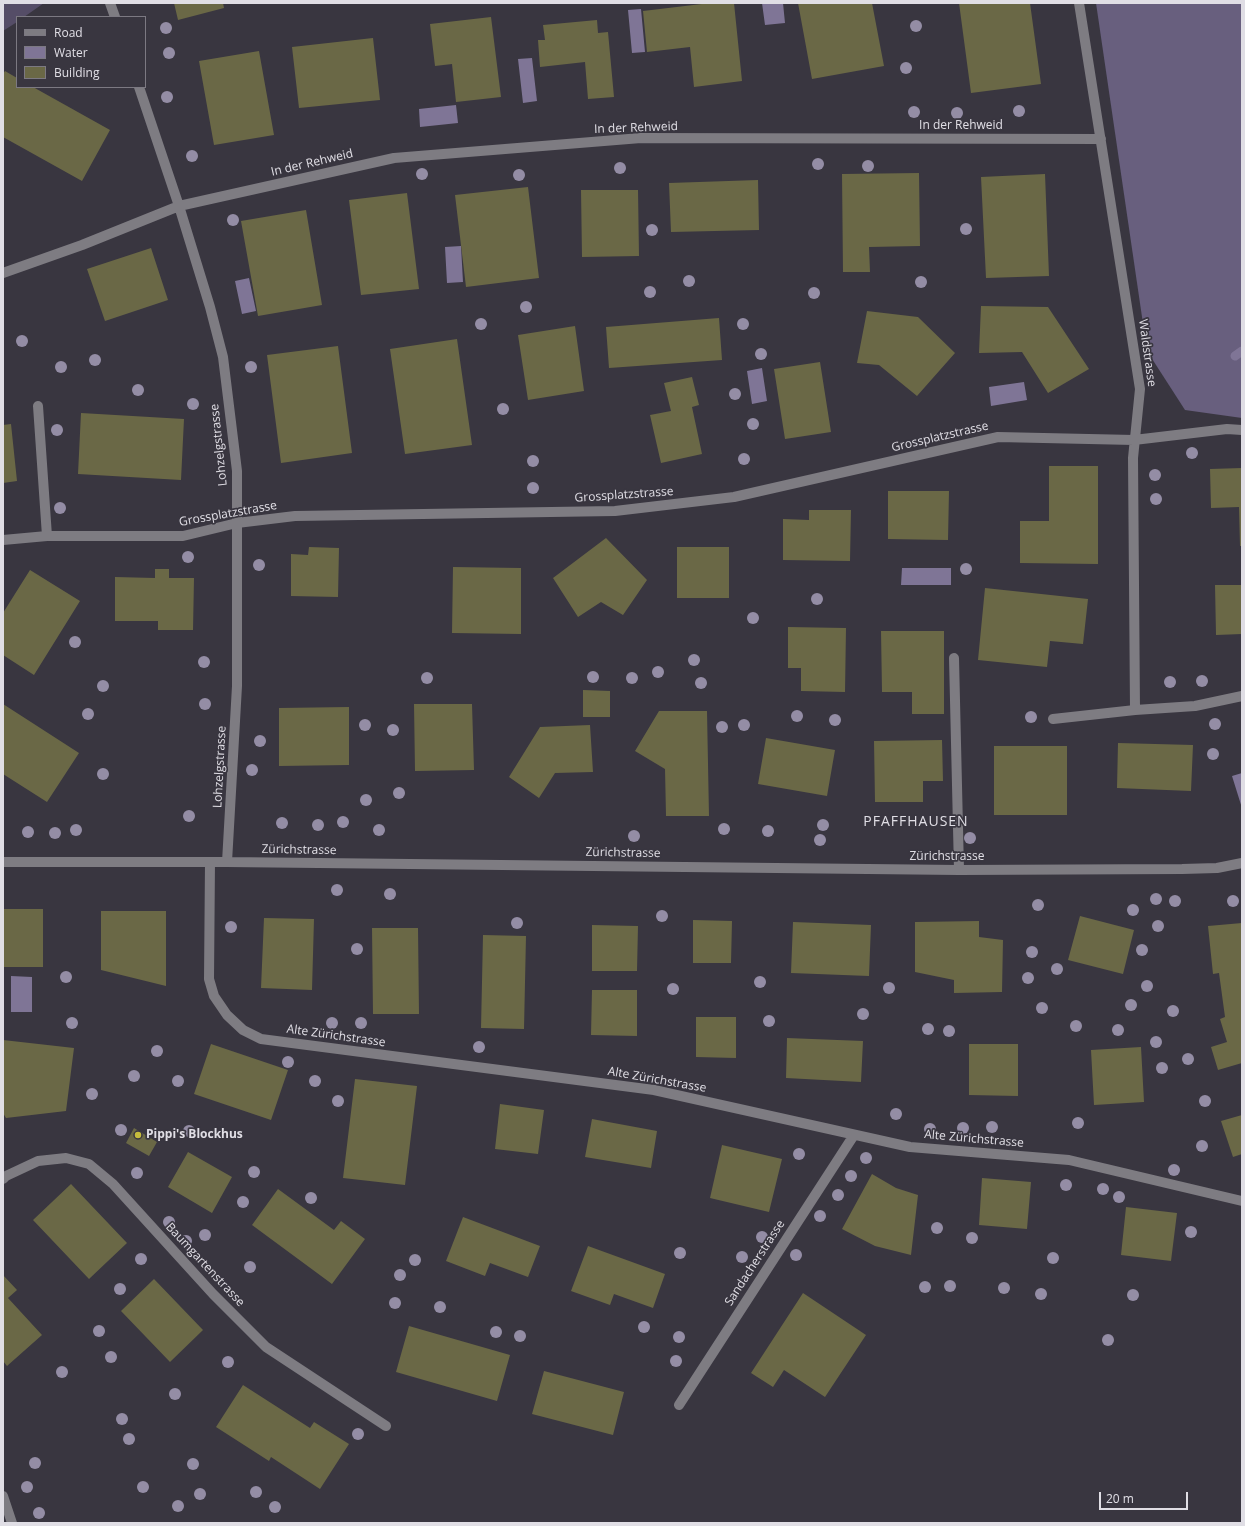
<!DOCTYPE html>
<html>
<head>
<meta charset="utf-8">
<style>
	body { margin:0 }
	#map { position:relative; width:1245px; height:1526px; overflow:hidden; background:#393640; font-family:"Open Sans",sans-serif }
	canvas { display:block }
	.frame { position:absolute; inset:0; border:4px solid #e0dee5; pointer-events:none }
	.legend { position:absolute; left:16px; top:16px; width:130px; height:72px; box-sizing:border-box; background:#393640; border:1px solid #7c7982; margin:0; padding:5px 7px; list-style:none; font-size:12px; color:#e0dee5 }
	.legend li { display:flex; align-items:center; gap:8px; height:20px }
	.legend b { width:20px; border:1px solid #7c7982 }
	.scale { position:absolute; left:1099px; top:1492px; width:89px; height:18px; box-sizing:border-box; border:2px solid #e0dee5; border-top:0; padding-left:5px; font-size:12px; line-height:14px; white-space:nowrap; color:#e0dee5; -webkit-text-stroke:3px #393640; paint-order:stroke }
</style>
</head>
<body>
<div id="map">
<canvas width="1245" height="1526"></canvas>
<div class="frame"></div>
<ul class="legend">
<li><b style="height:5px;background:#7e7c82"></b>Road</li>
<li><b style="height:11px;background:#7f7596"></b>Water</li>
<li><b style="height:11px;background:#6a6846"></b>Building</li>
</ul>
<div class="scale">20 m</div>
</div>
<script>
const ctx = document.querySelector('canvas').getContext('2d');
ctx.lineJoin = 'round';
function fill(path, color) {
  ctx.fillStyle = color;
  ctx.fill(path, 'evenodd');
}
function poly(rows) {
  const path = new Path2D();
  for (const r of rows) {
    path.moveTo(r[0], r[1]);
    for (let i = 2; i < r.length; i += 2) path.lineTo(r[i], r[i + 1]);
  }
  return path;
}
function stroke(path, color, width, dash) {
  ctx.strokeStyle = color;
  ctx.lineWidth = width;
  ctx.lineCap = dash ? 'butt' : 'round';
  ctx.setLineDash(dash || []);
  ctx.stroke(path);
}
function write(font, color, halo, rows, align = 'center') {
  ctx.font = font + ' "Open Sans",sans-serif';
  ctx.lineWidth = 3.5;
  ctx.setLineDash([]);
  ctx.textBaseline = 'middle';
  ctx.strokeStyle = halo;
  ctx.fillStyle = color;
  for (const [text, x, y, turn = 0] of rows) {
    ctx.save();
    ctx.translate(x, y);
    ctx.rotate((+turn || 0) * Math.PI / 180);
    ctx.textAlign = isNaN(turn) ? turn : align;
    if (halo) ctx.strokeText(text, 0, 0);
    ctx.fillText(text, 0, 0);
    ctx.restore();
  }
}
fill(poly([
	[3,3,44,3,24,17,17,17,17,22,3,31]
]), '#554d67');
fill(poly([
	[1096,3,1242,3,1242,418,1185,410,1147,351]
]), '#685f7e');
fill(poly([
	[762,3,783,3,785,23,765,25],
	[641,9,645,52,632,53,628,10],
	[532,58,537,101,523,103,518,59],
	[456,105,458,123,420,127,419,109],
	[461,246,463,282,447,283,445,247],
	[249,278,256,311,242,314,235,281],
	[762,368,767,401,752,404,747,371],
	[1024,382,1027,400,991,406,989,387],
	[902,568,951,568,951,585,901,585],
	[1242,773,1242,808,1232,776],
	[11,976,32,977,32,1012,11,1012]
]), '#7f7596');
stroke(poly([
	[1235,356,1242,351]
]), '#7f7596', 9);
fill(poly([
	[174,3,223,3,224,8,178,20],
	[710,3,734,3,742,81,694,87,690,47,647,52,643,11],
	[798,3,872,3,884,66,812,79],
	[959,3,1030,3,1041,84,971,93],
	[491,17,501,97,456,102,452,64,435,66,430,24],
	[597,20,598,33,608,32,614,97,588,99,585,62,540,67,538,40,545,40,543,25],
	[373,38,380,100,299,108,292,47],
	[259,51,274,135,214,145,199,61],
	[5,71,17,78,17,87,33,87,110,130,82,181,3,137,3,74],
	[919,173,920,246,869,247,870,272,843,272,842,174],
	[1045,174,1049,276,986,278,981,177],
	[758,180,759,230,671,232,669,183],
	[528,187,539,278,466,287,455,195],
	[581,190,638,190,639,256,582,257],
	[407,193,419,289,361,295,349,200],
	[306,210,322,305,258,316,241,221],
	[151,248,168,300,105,321,87,269],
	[981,306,1048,307,1089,369,1048,393,1022,352,979,353],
	[867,311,918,317,955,353,917,396,879,365,857,363],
	[719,318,722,360,609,368,606,327],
	[575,326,584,391,528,400,518,335],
	[457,339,472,445,405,454,390,349],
	[338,346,352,453,281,463,267,355],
	[820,362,831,432,785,439,774,369],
	[692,377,699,405,692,407,702,454,661,463,650,415,671,411,664,383],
	[81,413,184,419,181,480,78,474],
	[11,424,17,481,3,483,3,425],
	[1049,466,1098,466,1098,564,1020,563,1020,521,1049,521],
	[1242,468,1242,546,1240,546,1239,507,1211,508,1210,469],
	[888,491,949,491,948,540,888,539],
	[809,510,851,510,850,561,783,560,783,519,809,520],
	[606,538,647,580,623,615,601,602,578,617,553,578],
	[309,547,339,548,338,597,291,596,291,554,308,555],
	[677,547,729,547,729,598,677,598],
	[453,567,521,568,521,634,452,633],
	[155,569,169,569,169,578,194,578,193,630,158,630,158,621,115,621,115,577,155,578],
	[30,570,80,601,34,675,3,655,3,613],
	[1215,585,1242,585,1242,634,1216,635],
	[985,588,1088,599,1083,644,1050,641,1047,667,978,660],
	[788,627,846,628,845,692,801,691,801,668,788,668],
	[881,631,944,631,944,714,912,714,912,692,882,692],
	[583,690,610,691,610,717,583,717],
	[3,704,79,753,47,802,3,774],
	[414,704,472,704,474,770,415,771],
	[349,707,349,765,279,766,279,708],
	[659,711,707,711,709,816,666,816,665,769,635,751],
	[590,725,593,772,555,773,539,798,509,777,540,727],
	[766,738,835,750,827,796,758,784],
	[942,740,943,781,923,781,923,802,875,802,874,741],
	[1118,743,1193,745,1191,791,1117,788],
	[994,746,1067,746,1067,815,994,815],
	[3,909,43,909,43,967,3,967],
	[101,911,166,911,166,986,101,970],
	[1080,916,1134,930,1123,974,1068,960],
	[264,918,314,919,312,990,261,988],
	[693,920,732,921,731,963,693,963],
	[979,921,979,937,1003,940,1002,992,954,993,954,980,915,972,915,922],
	[793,922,871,925,869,976,791,973],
	[1242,923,1242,1063,1218,1070,1211,1047,1227,1042,1220,1019,1225,1017,1219,973,1213,974,1208,926],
	[592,925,638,926,637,971,592,971],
	[372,928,418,928,419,1014,373,1014],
	[483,935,526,936,524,1029,481,1028],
	[592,990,637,990,637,1036,591,1035],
	[696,1017,736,1017,736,1058,696,1057],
	[787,1038,863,1041,861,1082,786,1078],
	[3,1040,74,1048,66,1111,6,1118,3,1113],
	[211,1044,288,1070,271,1120,194,1094],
	[969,1044,1018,1044,1018,1096,969,1095],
	[1141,1047,1144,1102,1094,1105,1091,1050],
	[355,1079,417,1086,405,1185,343,1178],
	[500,1104,544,1110,538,1154,495,1149],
	[1242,1115,1242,1154,1233,1157,1221,1121],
	[592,1119,657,1131,651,1168,585,1157],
	[134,1128,157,1142,149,1156,126,1143],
	[722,1145,782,1159,769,1212,710,1198],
	[188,1152,232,1177,212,1213,168,1187],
	[872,1174,896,1188,918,1195,911,1255,875,1246,842,1229],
	[982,1178,1031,1182,1027,1229,979,1225],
	[71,1184,127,1243,89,1279,33,1220],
	[278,1189,334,1230,341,1221,365,1239,332,1284,252,1225],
	[1126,1207,1177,1213,1171,1261,1121,1255],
	[463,1217,540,1246,528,1277,490,1263,485,1276,446,1261],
	[588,1246,665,1274,653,1308,614,1294,610,1305,571,1291],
	[3,1275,17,1290,8,1298,42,1335,7,1366,3,1361],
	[154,1279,203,1330,170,1362,121,1311],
	[803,1293,866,1335,825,1397,784,1370,773,1387,751,1373],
	[409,1326,510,1355,497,1401,396,1372],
	[544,1371,624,1392,613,1435,532,1414],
	[243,1385,310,1428,314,1422,349,1444,320,1489,271,1457,269,1461,216,1427]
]), '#6a6846');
stroke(poly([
	[110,3,115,17],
	[1079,3,1140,389,1133,458,1135,710],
	[139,87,179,206,210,307,223,357,237,471,237,686,227,862],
	[3,273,82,245,179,206,394,158,641,138,1101,139],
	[38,406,47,536],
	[3,540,47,536,183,536,237,523,295,516,615,511,734,497,998,437,1134,440,1227,429,1242,430],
	[954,658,959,870],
	[1053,719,1135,710,1195,706,1242,696],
	[3,862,227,862,959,870,1182,869,1217,868,1242,863],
	[210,862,209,979,214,996,227,1015,243,1030,261,1039,654,1090,910,1147,1069,1160,1242,1201],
	[3,1179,6,1176,38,1161,66,1158,89,1164,113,1184,213,1294,266,1347,386,1426],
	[679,1405,854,1135],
	[3,1496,12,1523]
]), '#7e7c82', 10);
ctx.fillStyle = '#948da5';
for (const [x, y] of [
	[916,26],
	[166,28],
	[169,53],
	[906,68],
	[167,97],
	[1019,111],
	[914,112],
	[957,113],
	[192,156],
	[818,164],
	[868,166],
	[620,168],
	[422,174],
	[519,175],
	[233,220],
	[966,229],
	[652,230],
	[689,281],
	[921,282],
	[650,292],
	[814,293],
	[526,307],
	[481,324],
	[743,324],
	[22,341],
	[761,354],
	[95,360],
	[61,367],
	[251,367],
	[138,390],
	[735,394],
	[193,404],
	[503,409],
	[753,424],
	[57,430],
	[1192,453],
	[744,459],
	[533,461],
	[1155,475],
	[533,488],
	[1156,499],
	[60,508],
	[188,557],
	[259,565],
	[966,569],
	[817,599],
	[753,618],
	[75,642],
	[694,660],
	[204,662],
	[658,672],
	[593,677],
	[427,678],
	[632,678],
	[1202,681],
	[1170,682],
	[701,683],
	[103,686],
	[205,704],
	[88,714],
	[797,716],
	[1031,717],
	[835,720],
	[1215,724],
	[365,725],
	[744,725],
	[722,727],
	[393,730],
	[260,741],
	[1213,754],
	[252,770],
	[103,774],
	[399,793],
	[366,800],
	[189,816],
	[343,822],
	[282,823],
	[318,825],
	[823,825],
	[724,829],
	[76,830],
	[379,830],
	[768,831],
	[28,832],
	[55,833],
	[634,836],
	[970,838],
	[820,840],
	[337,890],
	[390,894],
	[1156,899],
	[1175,901],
	[1233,901],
	[1038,905],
	[1133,910],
	[662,916],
	[517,923],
	[1158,926],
	[231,927],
	[357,949],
	[1142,950],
	[1032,952],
	[1057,969],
	[66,977],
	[1028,978],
	[760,982],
	[1147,986],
	[889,988],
	[673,989],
	[1131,1005],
	[1042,1008],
	[1173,1011],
	[863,1014],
	[769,1021],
	[72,1023],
	[332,1023],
	[361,1023],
	[1076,1026],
	[928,1029],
	[1118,1030],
	[949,1031],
	[1156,1042],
	[479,1047],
	[157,1051],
	[1188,1059],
	[288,1062],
	[1162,1068],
	[134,1076],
	[178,1081],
	[315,1081],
	[92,1094],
	[338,1101],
	[1205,1101],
	[896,1114],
	[1078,1123],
	[992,1127],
	[963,1128],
	[930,1129],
	[121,1130],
	[189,1131],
	[1202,1146],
	[799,1154],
	[866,1158],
	[1174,1170],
	[254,1172],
	[137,1173],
	[851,1176],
	[1066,1185],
	[1103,1189],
	[838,1195],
	[1119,1197],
	[311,1198],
	[243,1202],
	[820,1216],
	[169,1222],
	[937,1228],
	[1191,1232],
	[205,1235],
	[762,1237],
	[972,1238],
	[186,1241],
	[680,1253],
	[796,1255],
	[742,1257],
	[1053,1258],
	[141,1259],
	[415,1260],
	[250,1267],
	[400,1275],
	[950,1286],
	[925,1287],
	[1004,1288],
	[120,1289],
	[1041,1294],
	[1133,1295],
	[395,1303],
	[440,1307],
	[644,1327],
	[99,1331],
	[496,1332],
	[520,1336],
	[679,1337],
	[1108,1340],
	[111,1357],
	[676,1361],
	[228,1362],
	[62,1372],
	[175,1394],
	[122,1419],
	[358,1434],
	[129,1439],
	[35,1463],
	[193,1464],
	[27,1487],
	[143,1487],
	[256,1492],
	[200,1494],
	[178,1506],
	[275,1507],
	[39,1513]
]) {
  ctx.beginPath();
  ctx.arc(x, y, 6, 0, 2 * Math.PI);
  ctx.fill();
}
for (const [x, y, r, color] of [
	[138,1135,4,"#c6bc3c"]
]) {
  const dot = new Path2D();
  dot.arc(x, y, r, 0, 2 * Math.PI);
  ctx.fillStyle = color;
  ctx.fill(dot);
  stroke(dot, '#393640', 1.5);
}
write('12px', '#e0dee5', '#393640', [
	["In der Rehweid",961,126],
	["In der Rehweid",636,128,-2],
	["In der Rehweid",312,163,-13],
	["Waldstrasse",1147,353,82],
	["Grossplatzstrasse",940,437,-13],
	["Lohzelgstrasse",219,445,-96],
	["Grossplatzstrasse",624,495,-4],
	["Grossplatzstrasse",228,514,-10],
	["Lohzelgstrasse",220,767,-87],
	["Zürichstrasse",299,850,1],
	["Zürichstrasse",623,853,1],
	["Zürichstrasse",947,857],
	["Alte Zürichstrasse",336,1036,8],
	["Alte Zürichstrasse",657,1080,10],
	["Alte Zürichstrasse",974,1139,5],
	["Sandacherstrasse",755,1263,-57],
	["Baumgartenstrasse",205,1265,47]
]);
write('bold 12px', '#e0dee5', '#393640', [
	["Pippi's Blockhus",146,1135]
], 'left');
ctx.letterSpacing = '1px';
write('14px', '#e0dee5', '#393640', [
	["PFAFFHAUSEN",916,822]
]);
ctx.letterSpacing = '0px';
</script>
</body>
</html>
